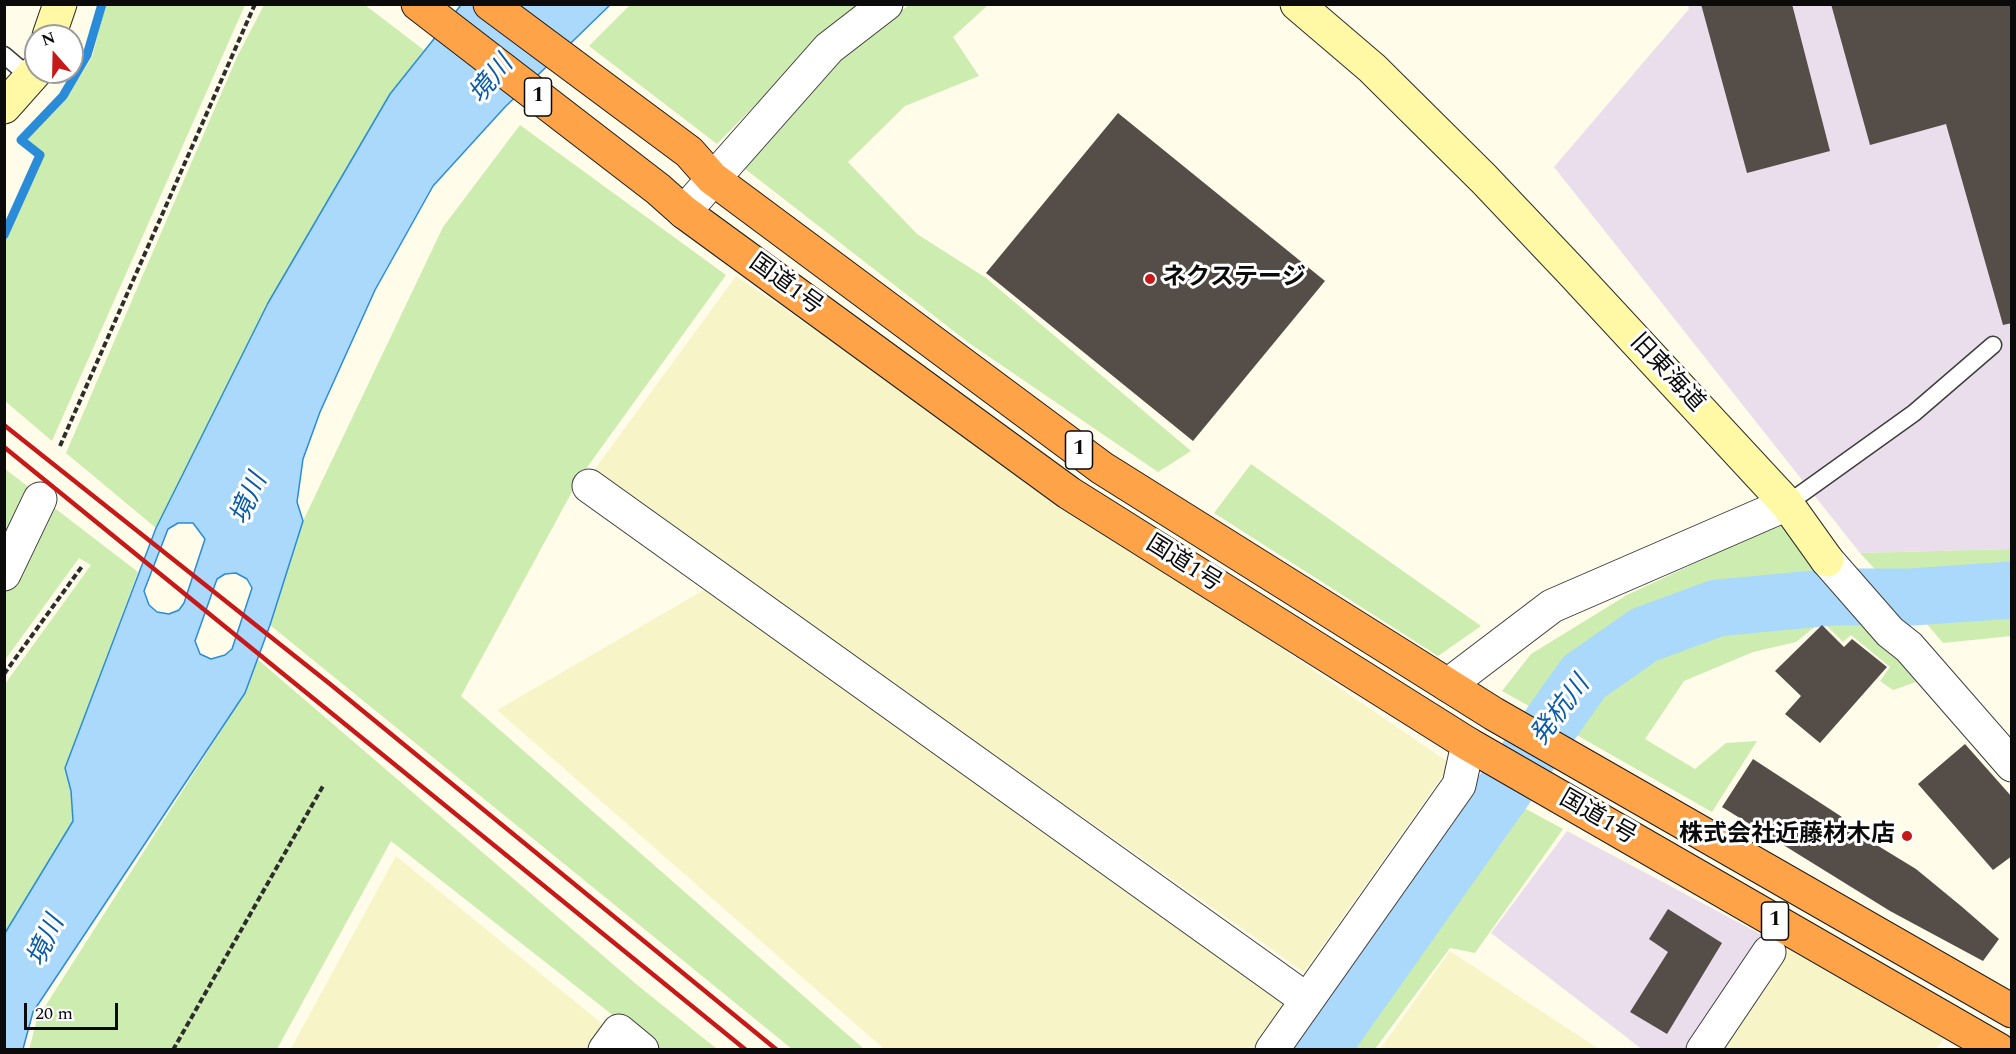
<!DOCTYPE html>
<html>
<head>
<meta charset="utf-8">
<style>
	body { margin:0 }
	#map { position:relative; width:2016px; height:1054px; overflow:hidden; background:#fffcea; font-family:Spectral,serif }
	canvas { display:block }
	.frame { position:absolute; inset:0; border:6px solid #0b0b0b; pointer-events:none }
	.north { position:absolute; left:24px; top:24px; width:60px; height:60px; box-sizing:border-box; background:#fff; border:2px solid #9d9d9d; border-radius:50%; rotate:340deg; font-size:16px; font-weight:700; line-height:24px; text-align:center; color:#0b0b0b }
	.north::after { content:''; display:block; margin:auto; width:21px; height:27px; background:#c61919; clip-path:polygon(50% 0,100% 100%,50% 72%,0 100%) }
	.scale { position:absolute; left:24px; top:1003px; width:94px; height:27px; box-sizing:border-box; border:3px solid #0b0b0b; border-top:0; padding-left:8px; font-size:18px; line-height:21px; white-space:nowrap; color:#0b0b0b; -webkit-text-stroke:4px #fff; paint-order:stroke }
</style>
</head>
<body>
<div id="map">
<canvas width="2016" height="1054"></canvas>
<div class="frame"></div>
<div class="north">N</div>
<div class="scale">20 m</div>
</div>
<script>
const ctx = document.querySelector('canvas').getContext('2d');
ctx.lineJoin = 'round';
function fill(path, color) {
  ctx.fillStyle = color;
  ctx.fill(path, 'evenodd');
}
function poly(rows) {
  const path = new Path2D();
  for (const r of rows) {
    path.moveTo(r[0], r[1]);
    for (let i = 2; i < r.length; i += 2) path.lineTo(r[i], r[i + 1]);
  }
  return path;
}
function stroke(path, color, width, dash) {
  ctx.strokeStyle = color;
  ctx.lineWidth = width;
  ctx.lineCap = dash ? 'butt' : 'round';
  ctx.setLineDash(dash || []);
  ctx.stroke(path);
}
function write(font, color, halo, rows, align = 'center') {
  ctx.font = font + ' Spectral,"Noto Sans JP",serif';
  ctx.lineWidth = 6;
  ctx.setLineDash([]);
  ctx.textBaseline = 'middle';
  ctx.strokeStyle = halo;
  ctx.fillStyle = color;
  for (const [text, x, y, turn = 0] of rows) {
    ctx.save();
    ctx.translate(x, y);
    ctx.rotate((+turn || 0) * Math.PI / 180);
    ctx.textAlign = isNaN(turn) ? turn : align;
    if (halo) ctx.strokeText(text, 0, 0);
    ctx.fillText(text, 0, 0);
    ctx.restore();
  }
}
fill(poly([
	[1688,5,2011,5,2011,549,1860,553,1554,167,1689,9],
	[1567,831,1766,937,1685,1049,1643,1050,1491,933]
]), '#ebdeec');
fill(poly([
	[736,276,1451,764,1304,972,592,473],
	[709,587,1288,1002,1253,1049,884,1049,497,710],
	[396,856,605,1026,587,1049,290,1050],
	[1787,946,1944,1038,1935,1050,1710,1050],
	[1450,951,1599,1049,1380,1049]
]), '#f7f5c8');
fill(poly([
	[106,5,245,5,52,441,5,401,5,241,44,155,25,140,66,99,92,57],
	[264,5,365,5,424,50,390,94,268,303,156,528,66,453,237,57],
	[630,5,862,5,823,36,717,144,589,46],
	[909,5,988,5,953,37,979,76,905,106,848,162,917,234,986,278,1191,451,1158,472,969,343,744,168,847,51],
	[520,125,726,275,580,477,461,696,864,1049,792,1049,270,625,303,521,443,227],
	[1251,464,1481,626,1438,656,1214,513],
	[5,469,34,491,5,552],
	[48,503,138,572,65,768,71,791,73,821,5,933,5,684,91,565,79,558,5,660,5,593],
	[1781,523,1830,578,1707,595,1635,625,1576,667,1536,710,1502,691,1531,654,1627,595],
	[2011,549,2011,574,1884,579,1860,553],
	[2011,604,2011,636,1943,643,1915,610],
	[1855,610,1916,682,1893,690,1880,681,1890,667,1851,635,1843,642,1822,621,1796,642,1753,652,1684,681,1645,739,1695,769,1726,743,1757,741,1712,812,1559,725,1588,691,1646,644,1719,620],
	[256,658,636,984,717,1049,656,1049,391,841,277,1049,29,1050,37,1019,245,693],
	[1454,766,1486,791,1298,1049,1258,1050],
	[1515,803,1563,829,1475,953,1450,948,1375,1049,1338,1049]
]), '#cdecb0');
const water = poly([
	[461,5,610,5,505,107,433,186,375,290,320,412,303,459,297,502,303,521,270,625,245,693,33,1012,23,1049,5,1050,5,933,73,821,71,791,65,768,156,528,268,303,390,94,461,5],
	[178,523,193,523,205,539,184,603,179,610,169,614,157,612,149,605,144,591,168,529,178,523],
	[236,573,247,579,252,588,232,649,225,655,211,659,200,654,195,641,217,579,225,574,236,573]
]);
fill(water, '#aad9fb');
stroke(water, '#2a8cd9', 1.5);
stroke(poly([
	[4,235,40,155,21,140,63,96,87,55,102,4]
]), '#2a8cd9', 9);
stroke(poly([
	[1320,1050,1584,677,1644,635,1717,608,1834,597,1912,597,2012,590]
]), '#aad9fb', 57);
fill(poly([
	[1701,4,1792,4,1830,151,1747,173],
	[1831,4,2012,4,2012,323,2003,325,1946,124,1870,145],
	[1118,113,1325,281,1193,441,986,273],
	[1822,625,1844,647,1852,639,1887,667,1820,743,1785,714,1801,696,1775,671],
	[1965,744,2012,797,2012,856,1993,870,1918,784],
	[1753,759,1842,817,1839,822,1916,869,1961,906,1999,939,1983,961,1890,911,1722,807],
	[1668,909,1722,943,1667,1034,1630,1012,1668,952,1649,939]
]), '#554d47');
const lane = poly([
	[4,55,31,78],
	[1787,504,1914,413,1993,345]
]);
const street = poly([
	[684,212,829,48,886,4],
	[589,486,1307,1000],
	[1827,560,1890,632,1909,647,2012,765],
	[4,574,40,499],
	[1448,685,1552,606,1787,504],
	[605,1050,619,1031,642,1050],
	[1272,1050,1459,785,1468,744],
	[1703,1050,1769,952]
]);
const secondary = poly([
	[1297,4,1372,68,1484,179,1574,274,1787,504,1827,560],
	[49,36,60,4],
	[4,107,36,71]
]);
const highway = poly([
	[418,4,658,189,684,212,1069,493,1468,744,1999,1050],
	[490,4,689,152,712,178,1102,468,1494,714,2012,1011]
]);
stroke(lane, '#3e3e3e', 19);
stroke(street, '#3e3e3e', 35);
stroke(secondary, '#2d2d2d', 35);
stroke(highway, '#1c1c1c', 35);
stroke(poly([
	[60,446,255,4],
	[4,674,83,565],
	[173,1050,323,786]
]), '#2d2d2d', 4, [6, 3]);
stroke(lane, '#fff', 16);
stroke(street, '#fff', 33);
stroke(secondary, '#fff9a5', 33);
stroke(highway, '#ffa348', 33);
stroke(poly([
	[4,425,330,684,777,1050],
	[4,447,746,1050]
]), '#c61919', 4.5);
for (const [x, y, r, color] of [
	[1150,279,6,"#c61919"],
	[1907,836,6,"#c61919"]
]) {
  const dot = new Path2D();
  dot.arc(x, y, r, 0, 2 * Math.PI);
  ctx.fillStyle = color;
  ctx.fill(dot);
  stroke(dot, '#fff', 2);
}
for (const [x, y, w] of [
	[538,97,27],
	[1079,450,27],
	[1775,921,27]
]) {
  const box = new Path2D();
  box.roundRect(x - w / 2, y - 19, w, 38, 4.5);
  ctx.fillStyle = '#fff';
  ctx.fill(box);
  stroke(box, '#0b0b0b', 1.5);
}
write('bold 22px', '#0b0b0b', null, [
	["1",538,97],
	["1",1079,450],
	["1",1775,921]
]);
write('bold 24px', '#0b0b0b', '#fff', [
	["ネクステージ",1162,279],
	["株式会社近藤材木店",1895,836,"right"]
], 'left');
write('24px', '#0b0b0b', '#fff', [
	["国道1号",785,286,36],
	["旧東海道",1666,374,47],
	["国道1号",1183,565,32],
	["国道1号",1597,819,30]
]);
write('italic 26px', '#0b5ca7', '#fff', [
	["境川",493,81,-51],
	["境川",251,500,-66],
	["発杭川",1562,712,-53],
	["境川",48,942,-65]
]);
</script>
</body>
</html>
